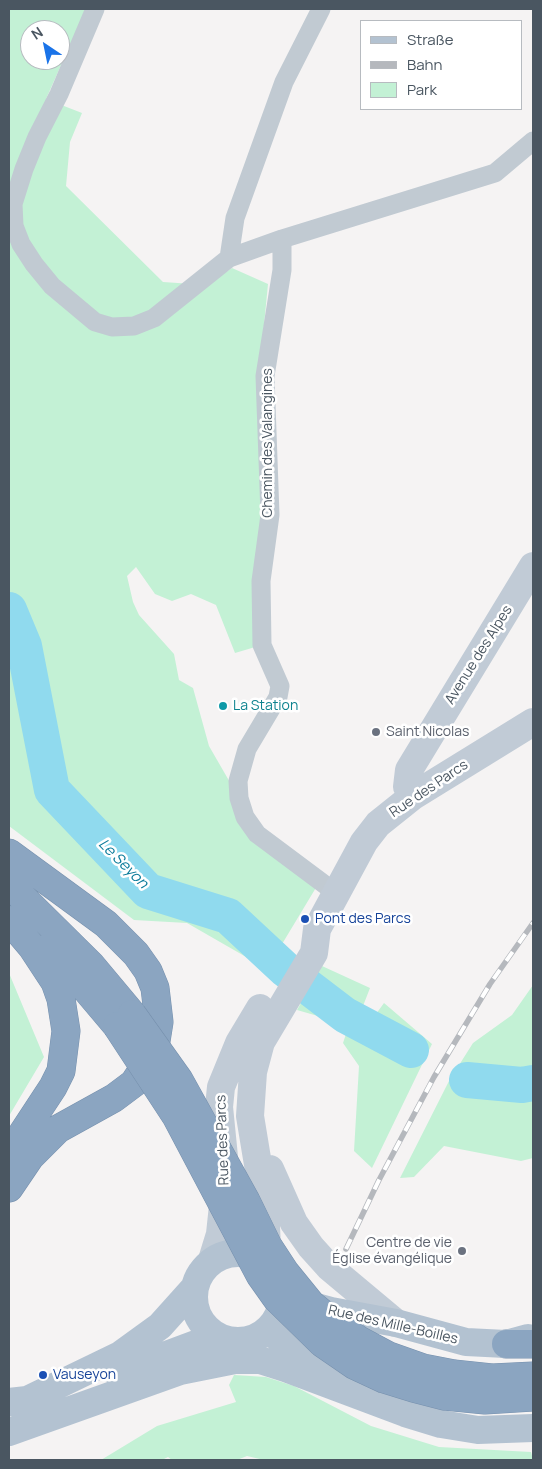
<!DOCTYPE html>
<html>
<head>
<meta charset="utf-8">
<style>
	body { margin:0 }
	#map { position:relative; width:542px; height:1469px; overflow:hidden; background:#f5f3f3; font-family:Manrope,sans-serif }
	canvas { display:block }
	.frame { position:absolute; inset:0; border:10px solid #4a5661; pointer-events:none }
	.legend { position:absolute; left:360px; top:20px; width:162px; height:90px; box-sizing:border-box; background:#fff; border:1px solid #b7bbc0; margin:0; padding:6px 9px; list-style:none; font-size:15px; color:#4a5661 }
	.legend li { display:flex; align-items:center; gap:10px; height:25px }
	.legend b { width:25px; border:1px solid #b7bbc0 }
	.north { position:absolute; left:20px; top:20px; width:50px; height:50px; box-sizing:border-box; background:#fff; border:1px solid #b7bbc0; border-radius:50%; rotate:326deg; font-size:14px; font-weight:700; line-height:20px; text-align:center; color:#4a5661 }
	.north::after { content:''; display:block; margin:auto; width:18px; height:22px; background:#1a73e8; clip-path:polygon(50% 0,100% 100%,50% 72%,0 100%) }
</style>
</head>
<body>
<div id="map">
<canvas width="542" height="1469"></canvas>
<div class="frame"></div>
<ul class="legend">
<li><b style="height:6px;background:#b3c2d1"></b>Straße</li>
<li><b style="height:6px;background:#b5b8bd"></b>Bahn</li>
<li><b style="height:14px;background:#c3f1d5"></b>Park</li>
</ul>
<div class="north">N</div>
</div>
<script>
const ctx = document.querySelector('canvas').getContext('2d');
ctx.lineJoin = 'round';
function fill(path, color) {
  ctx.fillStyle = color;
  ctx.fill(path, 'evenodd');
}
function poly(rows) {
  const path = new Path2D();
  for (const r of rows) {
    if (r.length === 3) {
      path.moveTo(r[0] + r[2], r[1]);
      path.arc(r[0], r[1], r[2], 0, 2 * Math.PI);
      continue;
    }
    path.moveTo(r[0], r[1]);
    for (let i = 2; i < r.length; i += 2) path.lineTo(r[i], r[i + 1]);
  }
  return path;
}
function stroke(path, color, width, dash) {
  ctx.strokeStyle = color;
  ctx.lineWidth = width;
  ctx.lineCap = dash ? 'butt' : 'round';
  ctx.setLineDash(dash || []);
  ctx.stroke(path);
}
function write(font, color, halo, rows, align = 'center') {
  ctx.font = font + ' Manrope,sans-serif';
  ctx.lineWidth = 5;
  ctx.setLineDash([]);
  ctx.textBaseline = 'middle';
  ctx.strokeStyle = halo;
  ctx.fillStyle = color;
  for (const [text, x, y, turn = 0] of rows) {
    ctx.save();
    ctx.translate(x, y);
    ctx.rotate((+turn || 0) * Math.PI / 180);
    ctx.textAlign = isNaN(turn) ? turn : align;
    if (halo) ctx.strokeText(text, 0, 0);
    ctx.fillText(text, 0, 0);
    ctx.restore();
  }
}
fill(poly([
	[9,9,86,9,46,99,82,113,70,142,66,186,163,282,207,285,232,268,268,284,257,397,270,515,262,645,235,653,216,605,191,594,172,601,155,594,136,567,127,576,133,602,139,615,174,654,179,680,193,688,209,746,239,798,245,817,320,881,267,969,187,923,134,920,9,826],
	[30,30,60,30,60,60,30,60],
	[322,966,370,988,363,1006,376,1014,384,1003,432,1044,372,1168,354,1151,359,1066,343,1043,349,1025,297,1010],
	[9,973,44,1057,9,1116],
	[533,985,533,1158,521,1161,444,1146,414,1177,400,1178,449,1081,473,1043,512,1015],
	[234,1375,266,1377,294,1386,371,1426,439,1447,531,1452,533,1460,264,1460,247,1456,237,1460,172,1460,168,1457,162,1460,101,1460,157,1426,236,1402,229,1385]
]), '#c3f1d5');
stroke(poly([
	[9,610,24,646,52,790,148,891,228,916,286,970,345,1015,411,1050],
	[467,1080,522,1085,533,1083]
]), '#90daee', 36);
const highway = poly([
	[9,853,106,924,136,954,148,971,155,988,159,1022,156,1041,151,1057,134,1083,114,1098,58,1129,30,1157,9,1188],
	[9,884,91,965,132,1014],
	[9,920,32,947,55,982,61,999,66,1031,61,1071,53,1087,9,1154],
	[46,949,79,981,117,1026],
	[506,1344,533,1344]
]);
stroke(highway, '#7690ad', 29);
stroke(poly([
	[95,9,59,94,37,137,24,169,13,204,14,226,21,244,34,264,52,286,95,322,112,327,134,326,154,318,229,258,282,239,495,173,533,141],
	[282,239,282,270,265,376,270,515,261,581,262,645,280,686,278,697,247,749,238,781,239,798,245,817,257,834,336,893],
	[229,258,235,218,284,82,321,9]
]), '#c1cad2', 19);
stroke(poly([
	[413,796,407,787,409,770,533,566],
	[270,1169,294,1223,311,1247,329,1267,396,1323],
	[267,1247,265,1207,250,1116,253,1072,261,1042,314,953,317,929,364,842,378,824,413,796,533,722],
	[212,1260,220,1234,226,1177,219,1107,221,1087,239,1043,260,1008]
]), '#c1cbd6', 28);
stroke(poly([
	[238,1297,44],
	[309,1305,331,1311,396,1323,466,1342,506,1344,528,1338],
	[267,1331,328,1365,353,1387],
	[120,1386,134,1371,150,1361,217,1336],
	[9,1402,27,1400,120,1355,160,1326,195,1287],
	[9,1432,180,1371,235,1360,260,1360,285,1368,405,1413,441,1424,478,1430,533,1428]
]), '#b3c2d1', 28);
stroke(highway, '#8ba5c1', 28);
const rail = poly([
	[346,1249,379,1180,434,1077,490,984,533,923]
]);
stroke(rail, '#b5b8bd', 5.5);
stroke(rail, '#fff', 4, [11]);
const highwayBridge = poly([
	[132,1014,179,1080,246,1201,268,1246,285,1272,311,1304,334,1323,359,1340,389,1356,423,1368,454,1374,492,1378,533,1376],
	[117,1026,176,1116,260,1275,277,1299,322,1343,354,1365,384,1379,413,1388,444,1396,485,1400,533,1397]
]);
stroke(highwayBridge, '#7690ad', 29, []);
stroke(highwayBridge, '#8ba5c1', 28);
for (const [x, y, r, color] of [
	[223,706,5,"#0f9aa8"],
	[376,732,5,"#6b7280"],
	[305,919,5,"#1a4fb4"],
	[462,1251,5,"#6b7280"],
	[43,1375,5,"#1a4fb4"]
]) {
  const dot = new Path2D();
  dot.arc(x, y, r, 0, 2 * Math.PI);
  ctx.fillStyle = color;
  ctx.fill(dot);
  stroke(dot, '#fff', 2);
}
write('14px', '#4a5661', '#fff', [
	["Chemin des Valangines",268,443,-90],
	["Avenue des Alpes",479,655,-58],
	["Rue des Parcs",429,789,-34],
	["Rue des Parcs",223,1140,-92],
	["Rue des Mille-Boilles",393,1325,13]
]);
write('14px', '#0d838f', '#fff', [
	["La Station",233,706]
], 'left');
write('14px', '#5b616d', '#fff', [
	["Saint Nicolas",386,732],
	["Centre de vie",452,1243,"right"],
	["Église évangélique",452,1259,"right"]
], 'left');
write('14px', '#164399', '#fff', [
	["Pont des Parcs",315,919],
	["Vauseyon",53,1375]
], 'left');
write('italic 15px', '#0c7c9b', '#fff', [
	["Le Seyon",123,864,45]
]);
</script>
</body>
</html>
